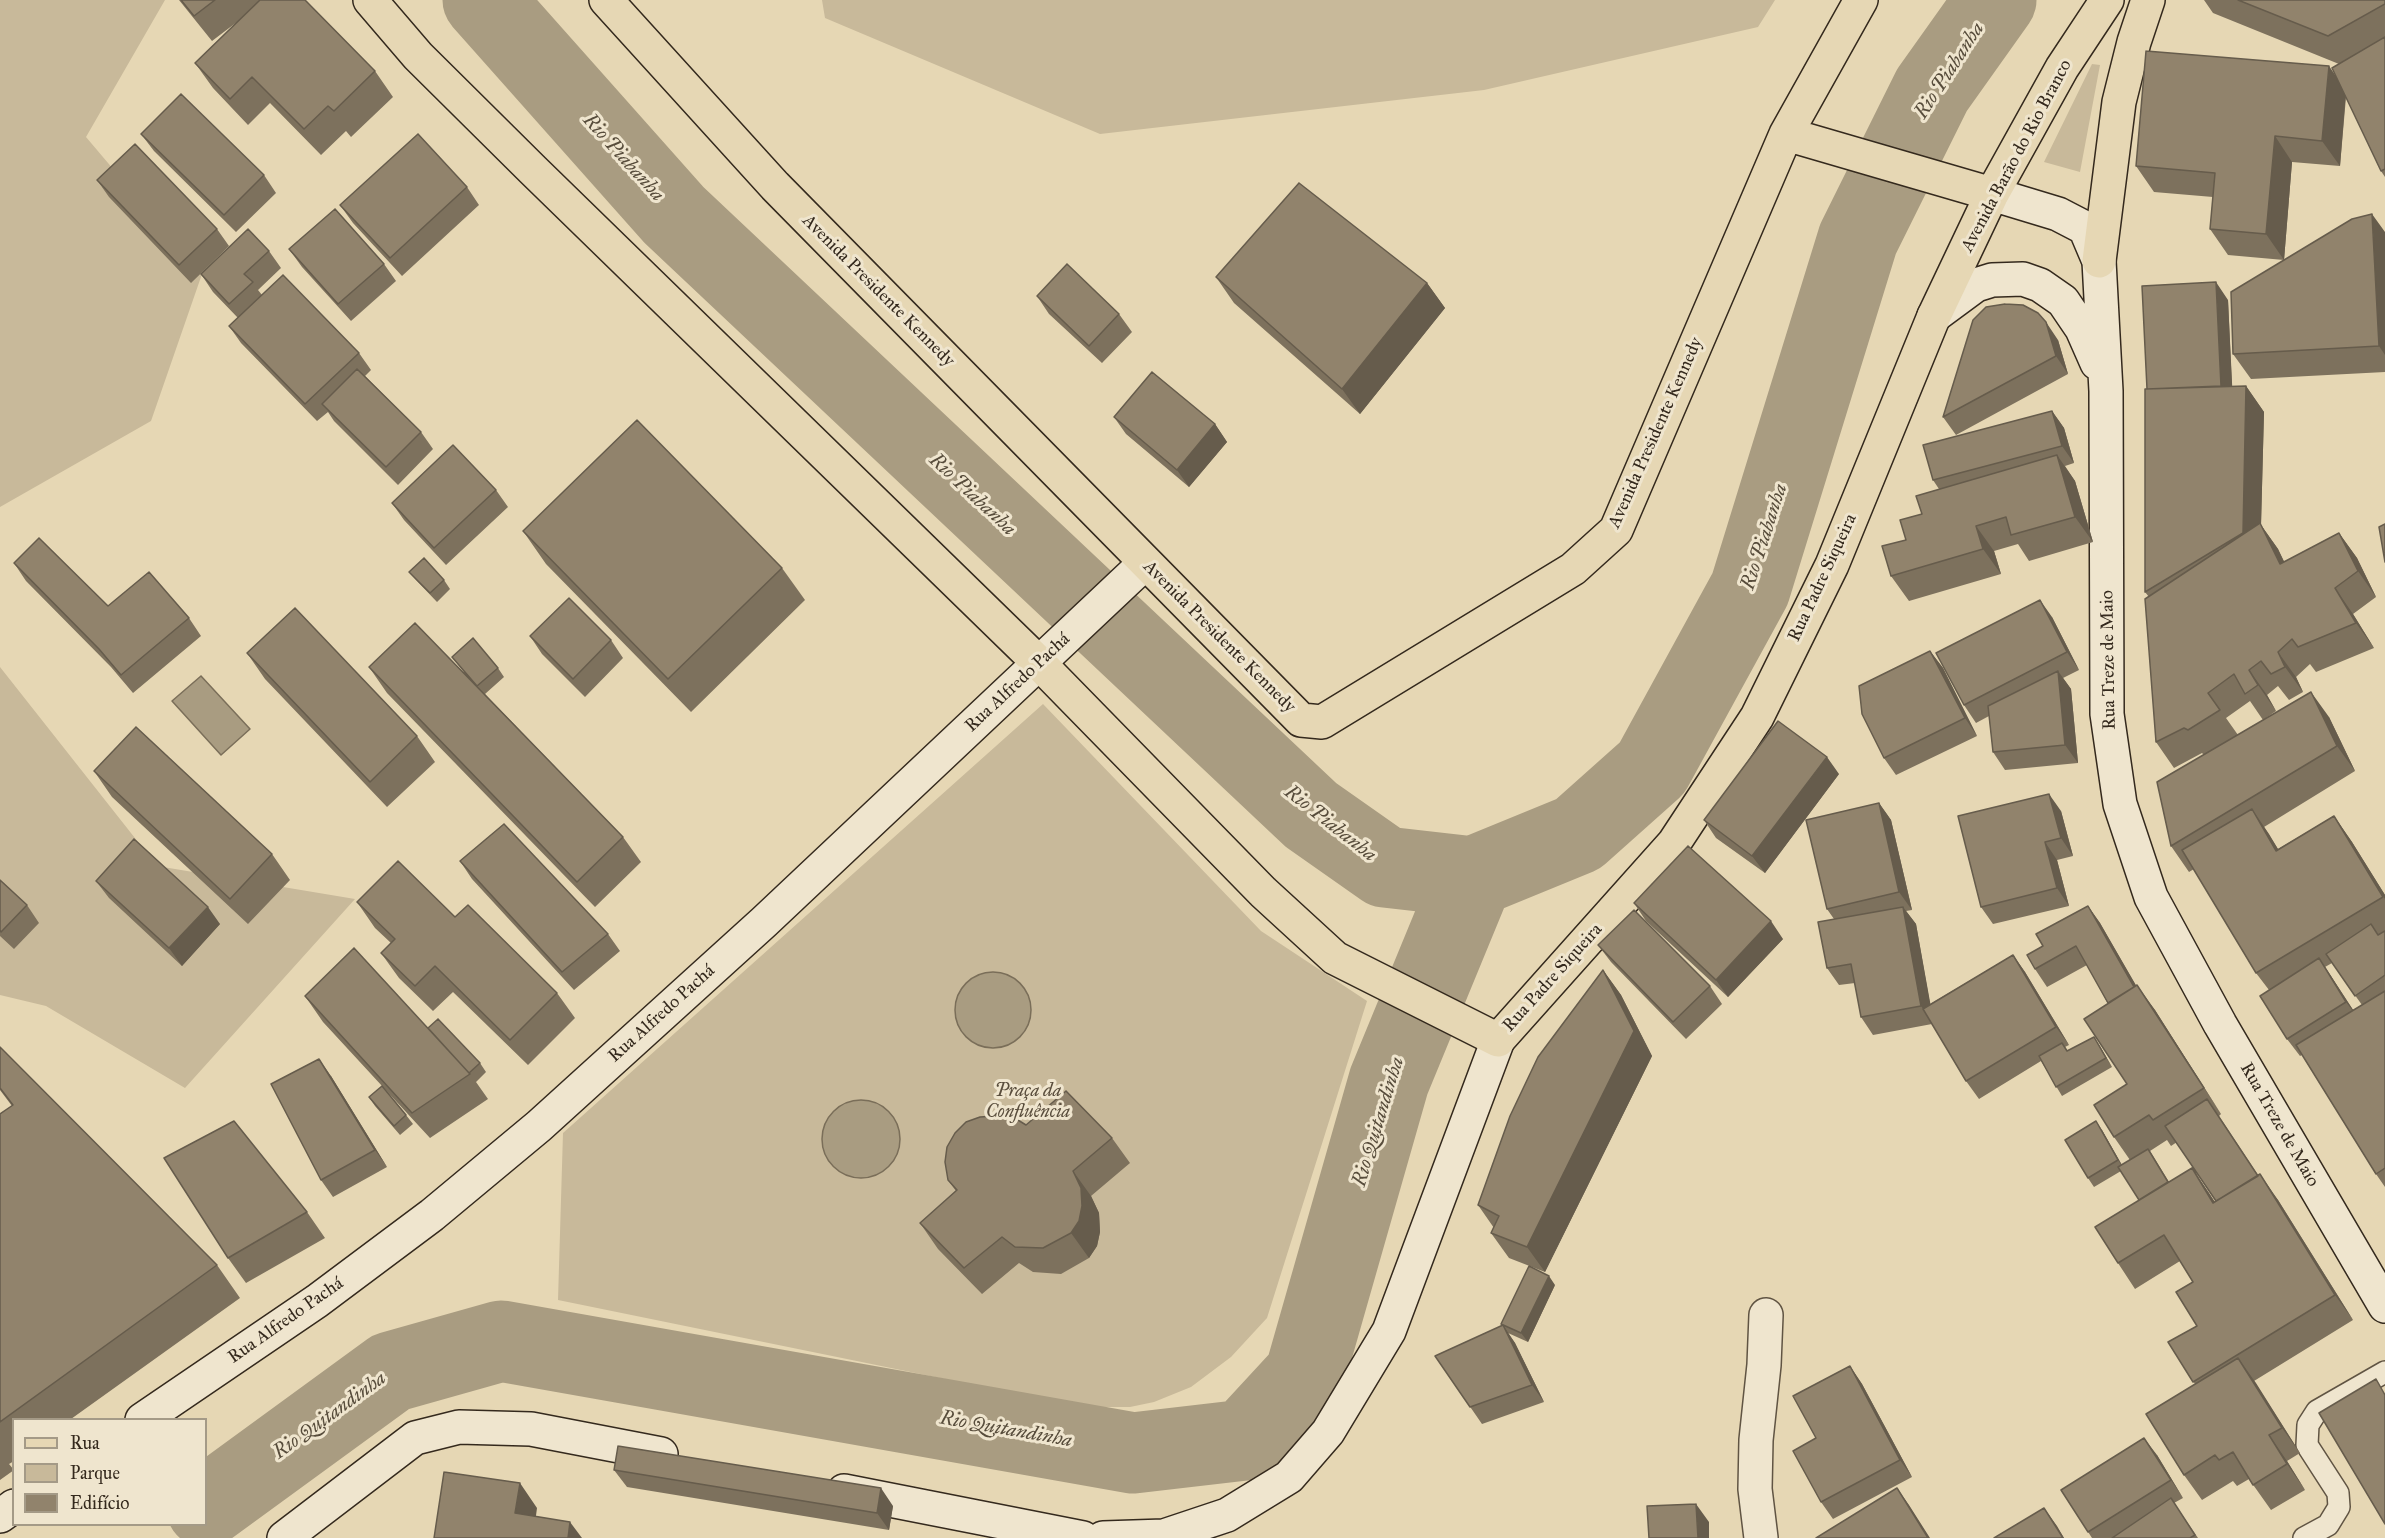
<!DOCTYPE html>
<html>
<head>
<meta charset="utf-8">
<style>
	body { margin:0 }
	#map { position:relative; width:2385px; height:1538px; overflow:hidden; background:#e6d7b4; font-family:"IM FELL Great Primer",serif }
	canvas { display:block }
	.legend { position:absolute; left:12px; top:1418px; width:195px; height:108px; box-sizing:border-box; background:#efe5ce; border:2px solid #a49a87; margin:0; padding:8px 10px; list-style:none; font-size:18px; color:#34291d }
	.legend li { display:flex; align-items:center; gap:12px; height:30px }
	.legend b { width:30px; border:2px solid #a49a87 }
</style>
</head>
<body>
<div id="map">
<canvas width="2385" height="1538"></canvas>
<ul class="legend">
<li><b style="height:8px;background:#e6d7b4"></b>Rua</li>
<li><b style="height:16px;background:#c8b99a"></b>Parque</li>
<li><b style="height:16px;background:#91836c"></b>Edifício</li>
</ul>
</div>
<script>
const ctx = document.querySelector('canvas').getContext('2d');
ctx.lineJoin = 'round';
function fill(path, color) {
  ctx.fillStyle = color;
  ctx.fill(path, 'evenodd');
}
function poly(rows) {
  const path = new Path2D();
  for (const r of rows) {
    if (r.length === 3) {
      path.moveTo(r[0] + r[2], r[1]);
      path.arc(r[0], r[1], r[2], 0, 2 * Math.PI);
      continue;
    }
    path.moveTo(r[0], r[1]);
    for (let i = 2; i < r.length; i += 2) path.lineTo(r[i], r[i + 1]);
  }
  return path;
}
function stroke(path, color, width, dash) {
  ctx.strokeStyle = color;
  ctx.lineWidth = width;
  ctx.lineCap = dash ? 'butt' : 'round';
  ctx.setLineDash(dash || []);
  ctx.stroke(path);
}
function write(font, color, halo, rows, align = 'center') {
  ctx.font = font + ' "IM FELL Great Primer",serif';
  ctx.lineWidth = 6;
  ctx.setLineDash([]);
  ctx.textBaseline = 'middle';
  ctx.strokeStyle = halo;
  ctx.fillStyle = color;
  for (const [text, x, y, turn = 0] of rows) {
    ctx.save();
    ctx.translate(x, y);
    ctx.rotate((+turn || 0) * Math.PI / 180);
    ctx.textAlign = isNaN(turn) ? turn : align;
    if (halo) ctx.strokeText(text, 0, 0);
    ctx.fillText(text, 0, 0);
    ctx.restore();
  }
}
fill(poly([
	[0,0,165,0,86,137,202,274,151,421,0,507],
	[822,0,1775,0,1758,27,1484,90,1100,134,825,18],
	[2092,64,2100,65,2080,172,2044,162],
	[0,667,157,866,355,899,185,1088,46,1006,0,995],
	[1043,704,1261,931,1367,1001,1267,1318,1231,1357,1191,1387,1154,1402,1130,1407,1082,1407,558,1300,563,1133]
]), '#c8b99a');
const water = poly([
	[201,676,250,729,221,755,172,701,201,676],
	[993,1010,38],
	[861,1139,39]
]);
fill(water, '#a99c81');
stroke(water, '#7a6e59', 1.5);
stroke(poly([
	[483,0,674,215,1311,815,1385,867,1473,877,1578,834,1652,768,1750,589,1858,239,1932,90,1996,0],
	[206,1507,391,1372,501,1341,1133,1453,1245,1440,1305,1375,1389,1081,1473,877]
]), '#a99c81', 81);
const lane = poly([
	[2304,1538,2328,1525,2339,1507,2338,1493,2307,1445,2308,1425,2317,1411,2385,1372]
]);
const street = poly([
	[1761,1538,1755,1489,1756,1440,1764,1365,1766,1315]
]);
const secondary = poly([
	[1992,194,2058,214,2085,228,2099,261,2106,391,2107,714,2120,804,2151,897,2220,1024,2385,1306],
	[1934,316,1976,285,1992,280,2023,279,2040,285,2063,301,2082,329,2097,363],
	[142,1420,317,1301,432,1215,539,1126,764,922,1145,563],
	[844,1491,1083,1538],
	[0,1516,14,1506],
	[284,1538,415,1438,459,1427,531,1429,661,1454],
	[1103,1538,1164,1536,1227,1515,1289,1477,1328,1432,1389,1331,1498,1040]
]);
const primary = poly([
	[370,0,418,56,533,170,1039,663,1263,892,1335,958,1498,1040,1674,843,1757,717,1832,565,1934,316,1992,194,2062,68,2107,0],
	[606,0,775,186,1301,720,1322,722,1573,569,1616,530,1786,134,1861,0],
	[1786,134,1992,194],
	[2099,261,2119,102,2134,42,2148,0]
]);
stroke(lane, '#605443', 24);
stroke(street, '#605443', 36);
stroke(secondary, '#34291d', 36);
stroke(primary, '#34291d', 36);
stroke(lane, '#efe5ce', 21);
stroke(street, '#efe5ce', 33);
stroke(secondary, '#efe5ce', 33);
stroke(primary, '#e6d7b4', 33);
fill(poly([
	[179,0,305,0,375,71,393,97,351,137,346,131,321,155,270,103,248,125,213,88,195,63,237,22,212,41],
	[2204,0,2385,0,2385,177,2381,171,2346,97,2340,166,2292,162,2284,260,2228,255,2210,229,2213,197,2154,192,2136,166,2337,78,2339,64,2213,13],
	[141,134,264,175,276,193,236,232,154,151],
	[97,180,217,229,229,246,191,283,109,197],
	[467,187,479,205,402,276,353,223,340,205],
	[2385,232,2385,372,2251,379,2233,354],
	[289,249,384,264,396,281,351,321,302,267],
	[269,251,281,268,258,290,262,295,359,353,371,370,365,376,421,432,433,449,398,485,334,421,328,412,317,421,241,343,229,326,238,318,213,292,201,274],
	[1216,277,1427,283,1445,308,1360,414,1234,303],
	[1037,296,1119,314,1132,332,1102,363,1049,314],
	[2228,300,2232,387,2246,386,2264,412,2261,525,2278,549,2284,562,2339,533,2357,558,2376,597,2353,614,2374,648,2316,672,2310,664,2296,677,2303,692,2289,700,2278,686,2267,695,2276,711,2263,720,2250,701,2226,718,2238,735,2329,717,2355,771,2264,827,2278,849,2334,816,2352,842,2385,895,2385,1187,2376,1174,2302,1055,2300,1056,2287,1039,2269,990,2256,973,2194,869,2189,872,2171,846,2204,755,2202,753,2174,768,2156,742,2149,597,2145,592,2147,389],
	[2332,963,2362,1005,2353,1010,2325,967],
	[2058,340,2068,374,1956,435,1943,417],
	[2052,411,2064,428,2074,463,2065,466,2075,481,2093,542,2029,561,2018,544,1994,551,2001,574,1909,601,1891,576,1906,540,1922,514,1939,489,1933,480],
	[1114,417,1215,424,1227,442,1189,487,1126,434],
	[496,490,508,507,446,565,404,520,392,503],
	[523,531,782,568,805,600,691,712,546,564],
	[14,563,108,606,189,618,201,636,133,693,111,667,26,581],
	[409,572,444,580,450,589,437,602,416,580],
	[2052,617,2079,670,2063,678,2071,689,2078,763,2005,770,1993,752,1989,716,1976,723,1964,705],
	[530,636,611,640,623,658,585,697,542,654],
	[1930,651,1943,668,1977,736,1896,775,1884,758],
	[247,653,417,736,435,762,387,807,265,679],
	[452,657,498,668,504,677,485,694,623,837,641,862,595,907,387,693,369,667,464,672],
	[94,771,272,854,290,880,248,924,112,797],
	[1839,774,1765,873,1716,838,1704,820],
	[1879,803,1891,820,1912,910,1906,911,1916,924,1930,1004,2013,955,2025,972,2069,1045,2065,1047,2068,1051,2094,1037,2112,1067,2062,1096,2041,1061,1979,1099,1966,1081,1932,1024,1873,1035,1861,1017,1855,983,1839,985,1827,968,1834,919,1827,909],
	[2061,811,2073,856,2057,860,2069,906,1993,924,1981,907],
	[460,861,608,934,620,951,574,990,472,879],
	[0,880,27,905,39,923,14,949,0,936],
	[96,881,220,924,182,966,109,898],
	[357,902,455,917,557,993,575,1018,528,1065,453,992,433,1011,399,978,381,953,391,943,375,928],
	[1634,903,1783,939,1728,997,1646,921],
	[2088,906,2100,923,2136,986,2155,1010,2221,1114,2219,1116,2258,1175,2278,1200,2353,1320,2254,1381,2300,1453,2287,1461,2305,1490,2271,1510,2249,1479,2237,1486,2233,1481,2202,1500,2184,1475,2195,1384,2168,1342,2197,1326,2193,1282,2180,1261,2135,1289,2118,1263,2139,1200,2121,1171,2094,1187,2088,1178,2102,1130,2122,1165,2130,1160,2114,1137,2127,1084,2108,1004,2087,965,2047,987,2035,969,2043,946],
	[2167,1140,2171,1146,2177,1142,2216,1201,2215,1202,2192,1168,2169,1182,2150,1151],
	[1598,945,1710,986,1722,1004,1686,1039,1611,962],
	[1603,970,1621,995,1652,1056,1545,1272,1509,1258,1491,1233,1494,1228,1478,1205],
	[305,996,428,1028,480,1063,486,1072,476,1082,488,1099,430,1138,323,1022],
	[0,1047,217,1265,240,1298,71,1419,14,1419,14,1461,9,1464,14,1470,0,1480,0,1114,12,1106,0,1090],
	[331,1076,387,1167,333,1197,321,1180],
	[369,1097,406,1115,413,1124,400,1135,375,1106],
	[1026,1125,1112,1138,1130,1163,1091,1196,1099,1213,1100,1232,1097,1246,1089,1258,1061,1274,1033,1272,1019,1263,982,1294,938,1249,920,1223,956,1191,948,1180],
	[307,1212,325,1238,246,1283,228,1258],
	[1555,1285,1528,1342,1508,1333,1515,1343,1544,1402,1482,1424,1435,1356,1502,1326,1501,1324],
	[1850,1366,1862,1384,1912,1477,1833,1519,1821,1502,1816,1438],
	[2157,1455,2183,1498,2174,1503,2198,1538,2092,1538,2061,1490],
	[614,1470,893,1506,889,1530,627,1487]
]), '#7d715d');
fill(poly([
	[2329,66,2346,91,2340,166,2322,141],
	[2275,136,2292,162,2284,260,2266,234],
	[2372,214,2385,232,2385,355,2379,346],
	[2216,282,2228,300,2233,403,2221,386],
	[1427,283,1445,308,1360,414,1342,389],
	[2046,322,2058,340,2068,374,2056,356],
	[2246,386,2264,412,2261,525,2278,549,2298,590,2280,564,2261,558,2243,533],
	[2052,411,2064,428,2074,463,2062,446],
	[1215,424,1227,442,1189,487,1177,470],
	[2057,455,2075,481,2093,542,2075,517],
	[1976,526,1994,551,2001,574,1983,549],
	[2339,533,2357,558,2376,597,2358,571],
	[2335,588,2353,614,2374,648,2356,623],
	[2040,600,2052,617,2079,670,2067,652],
	[1930,651,1943,668,1977,736,1965,718],
	[2278,652,2296,677,2303,692,2285,667],
	[2249,670,2267,695,2276,711,2258,685],
	[2058,671,2071,689,2078,763,2065,745],
	[2311,692,2329,717,2355,771,2337,746],
	[1827,757,1839,774,1765,873,1752,856],
	[2049,794,2061,811,2073,856,2061,838],
	[1879,803,1891,820,1912,910,1899,892],
	[2252,809,2269,834,2294,876,2276,851],
	[2334,816,2352,842,2385,895,2385,899],
	[2045,842,2057,860,2069,906,2057,888],
	[2088,906,2100,923,2148,1006,2135,988],
	[208,907,220,924,182,966,169,948],
	[1903,907,1916,924,1934,1024,1921,1006],
	[1771,921,1783,939,1728,997,1716,980],
	[2013,955,2025,972,2069,1045,2056,1027],
	[2319,958,2331,976,2359,1019,2346,1002],
	[1603,970,1621,995,1652,1056,1545,1272,1527,1247],
	[2137,985,2155,1010,2221,1114,2204,1088],
	[2094,1037,2100,1046,2112,1067,2106,1058],
	[319,1059,331,1076,387,1167,375,1150],
	[2096,1121,2102,1130,2124,1169,2118,1160],
	[2192,1168,2209,1193,2231,1228,2213,1203],
	[1073,1171,1091,1196,1099,1213,1100,1232,1097,1246,1089,1258,1071,1233],
	[2260,1174,2278,1200,2353,1320,2335,1295],
	[1549,1276,1555,1285,1528,1342,1521,1333],
	[1503,1325,1515,1343,1544,1402,1532,1385],
	[2238,1358,2256,1383,2300,1453,2282,1428],
	[1850,1366,1862,1384,1912,1477,1900,1460],
	[2269,1435,2287,1461,2305,1490,2287,1464],
	[2144,1438,2157,1455,2183,1498,2171,1480],
	[520,1483,537,1508,533,1538,515,1513],
	[881,1488,893,1506,889,1530,877,1513],
	[1897,1488,1909,1505,1930,1538,1928,1538],
	[1696,1504,1709,1522,1709,1538,1698,1538],
	[2044,1508,2057,1526,2064,1538,2063,1538],
	[570,1522,582,1538,568,1538]
]), '#665c4c');
const building = poly([
	[181,0,215,0,194,16,181,0],
	[260,0,305,0,375,71,334,111,328,106,304,129,252,77,230,99,195,63,260,0],
	[2238,0,2385,0,2385,4,2328,36,2238,0],
	[2385,37,2385,169,2381,171,2332,68,2385,37],
	[2146,51,2329,66,2322,141,2275,136,2266,234,2210,229,2215,173,2136,166,2146,51],
	[181,94,264,175,224,215,141,134,181,94],
	[418,134,467,187,390,258,340,205,418,134],
	[135,144,217,229,179,265,97,180,135,144],
	[1299,183,1427,283,1342,389,1216,277,1299,183],
	[335,209,384,264,338,304,289,249,335,209],
	[2372,214,2379,346,2233,354,2231,292,2352,219,2372,214],
	[248,229,269,251,244,274,253,282,229,304,201,274,248,229],
	[1067,264,1119,314,1089,346,1037,296,1067,264],
	[283,275,359,353,305,404,229,326,283,275],
	[2216,282,2221,386,2147,389,2142,286,2216,282],
	[2005,304,2023,305,2038,313,2046,322,2056,356,1943,417,1973,320,1986,307,2005,304],
	[357,369,421,432,386,467,322,404,357,369],
	[1152,372,1215,424,1177,470,1114,417,1152,372],
	[2246,386,2243,533,2145,592,2145,389,2246,386],
	[2052,411,2062,446,1933,480,1923,445,2052,411],
	[637,420,782,568,668,679,523,531,637,420],
	[453,445,496,490,434,548,392,503,453,445],
	[2057,455,2075,517,2011,535,2006,517,1976,526,1983,549,1891,576,1882,546,1906,540,1900,520,1922,514,1916,496,2057,455],
	[2260,523,2280,564,2339,533,2358,571,2335,588,2356,623,2298,647,2292,639,2278,652,2285,667,2271,674,2261,661,2249,670,2258,685,2245,694,2234,674,2208,693,2220,710,2188,730,2184,728,2156,742,2145,599,2260,523],
	[2385,524,2385,562,2379,527,2385,524],
	[39,538,108,606,149,572,189,618,121,675,99,649,14,563,39,538],
	[424,558,444,580,430,593,409,572,424,558],
	[569,598,611,640,573,679,530,636,569,598],
	[2040,600,2067,652,1964,705,1936,653,2040,600],
	[295,608,417,736,370,782,247,653,295,608],
	[415,623,623,837,577,882,369,667,415,623],
	[473,638,498,668,477,686,452,657,473,638],
	[1930,651,1965,718,1884,758,1862,714,1859,686,1930,651],
	[2058,671,2065,745,1993,752,1988,706,2058,671],
	[2311,692,2337,746,2171,846,2157,782,2311,692],
	[1778,721,1827,757,1752,856,1704,820,1778,721],
	[136,727,272,854,230,899,94,771,136,727],
	[2049,794,2061,838,2045,842,2057,888,1981,907,1958,816,2049,794],
	[1879,803,1899,892,1827,909,1806,820,1879,803],
	[2252,809,2276,851,2334,816,2383,897,2256,973,2182,850,2252,809],
	[504,824,608,934,562,972,460,861,504,824],
	[134,839,208,907,169,948,96,881,134,839],
	[1688,846,1771,921,1716,980,1634,903,1688,846],
	[398,861,455,917,468,905,557,993,510,1040,435,966,415,986,381,953,395,939,357,902,398,861],
	[0,880,27,905,1,932,0,930,0,880],
	[2088,906,2134,987,2108,1003,2076,946,2035,969,2027,955,2043,946,2036,934,2088,906],
	[1903,907,1921,1006,1861,1017,1851,964,1827,968,1818,922,1903,907],
	[1634,910,1710,986,1673,1022,1598,945,1634,910],
	[2371,924,2378,935,2385,931,2385,975,2355,996,2326,954,2371,924],
	[354,948,470,1074,412,1113,305,996,354,948],
	[2013,955,2056,1027,1966,1081,1923,1009,2013,955],
	[2319,958,2346,1002,2287,1039,2260,996,2319,958],
	[1603,970,1634,1031,1527,1247,1491,1233,1499,1216,1478,1205,1510,1116,1538,1057,1603,970],
	[2137,985,2204,1088,2153,1120,2149,1115,2114,1137,2094,1105,2127,1084,2084,1019,2137,985],
	[2385,991,2385,1168,2376,1174,2296,1045,2385,991],
	[438,1019,480,1063,469,1073,428,1028,438,1019],
	[2094,1037,2106,1058,2056,1087,2039,1056,2062,1043,2067,1051,2094,1037],
	[0,1047,217,1265,0,1422,0,1114,13,1105,0,1088,0,1047],
	[319,1059,375,1150,321,1180,271,1084,319,1059],
	[382,1086,406,1115,394,1126,369,1097,382,1086],
	[1066,1091,1112,1138,1073,1171,1081,1188,1082,1206,1079,1221,1071,1233,1043,1248,1015,1247,1002,1237,964,1268,920,1223,957,1190,948,1180,945,1162,947,1147,955,1133,966,1122,980,1117,995,1116,1013,1117,1026,1125,1066,1091],
	[2207,1099,2258,1176,2216,1201,2165,1126,2207,1099],
	[234,1121,307,1212,228,1258,164,1158,234,1121],
	[2096,1121,2118,1160,2088,1178,2065,1140,2096,1121],
	[2148,1149,2168,1182,2139,1200,2118,1167,2148,1149],
	[2192,1168,2213,1203,2260,1174,2335,1295,2193,1382,2168,1342,2197,1326,2176,1292,2193,1282,2164,1235,2118,1263,2095,1227,2192,1168],
	[1529,1266,1549,1276,1521,1333,1501,1324,1529,1266],
	[1503,1325,1532,1385,1470,1407,1435,1356,1503,1325],
	[2238,1358,2282,1428,2269,1435,2287,1464,2253,1485,2233,1452,2219,1460,2215,1455,2184,1475,2146,1414,2238,1358],
	[1850,1366,1900,1460,1821,1502,1793,1451,1816,1438,1793,1396,1850,1366],
	[2376,1379,2385,1395,2385,1524,2319,1413,2376,1379],
	[2144,1438,2171,1480,2088,1532,2061,1490,2144,1438],
	[618,1446,881,1488,877,1513,614,1470,618,1446],
	[444,1472,520,1483,515,1513,570,1522,568,1538,434,1538,444,1472],
	[1897,1488,1928,1538,1816,1538,1897,1488],
	[2171,1498,2195,1535,2190,1538,2112,1538,2171,1498],
	[1696,1504,1698,1538,1649,1538,1647,1506,1696,1504],
	[2044,1508,2063,1538,1994,1538,2044,1508]
]);
fill(building, '#91836c');
stroke(building, '#665c4c', 1.5);
write('18px', '#34291d', '#efe5ce', [
	["Avenida Barão do Rio Branco",2017,156,-62],
	["Avenida Presidente Kennedy",878,291,45],
	["Avenida Presidente Kennedy",1656,433,-66],
	["Rua Padre Siqueira",1823,578,-65],
	["Avenida Presidente Kennedy",1219,637,45],
	["Rua Treze de Maio",2109,660,-91],
	["Rua Alfredo Pachá",1018,683,-43],
	["Rua Padre Siqueira",1553,978,-48],
	["Rua Alfredo Pachá",662,1014,-42],
	["Rua Treze de Maio",2279,1125,60],
	["Rua Alfredo Pachá",286,1321,-35]
]);
write('italic 18px', '#594d3c', '#efe5ce', [
	["Praça da",1028,1092],
	["Confluência",1028,1113]
]);
write('italic 20px', '#574c3b', '#efe5ce', [
	["Rio Piabanha",1950,71,-57],
	["Rio Piabanha",623,158,48],
	["Rio Piabanha",972,495,43],
	["Rio Piabanha",1765,537,-72],
	["Rio Piabanha",1330,824,38],
	["Rio Quitandinha",1379,1122,-73],
	["Rio Quitandinha",330,1416,-36],
	["Rio Quitandinha",1006,1430,10]
]);
</script>
</body>
</html>
